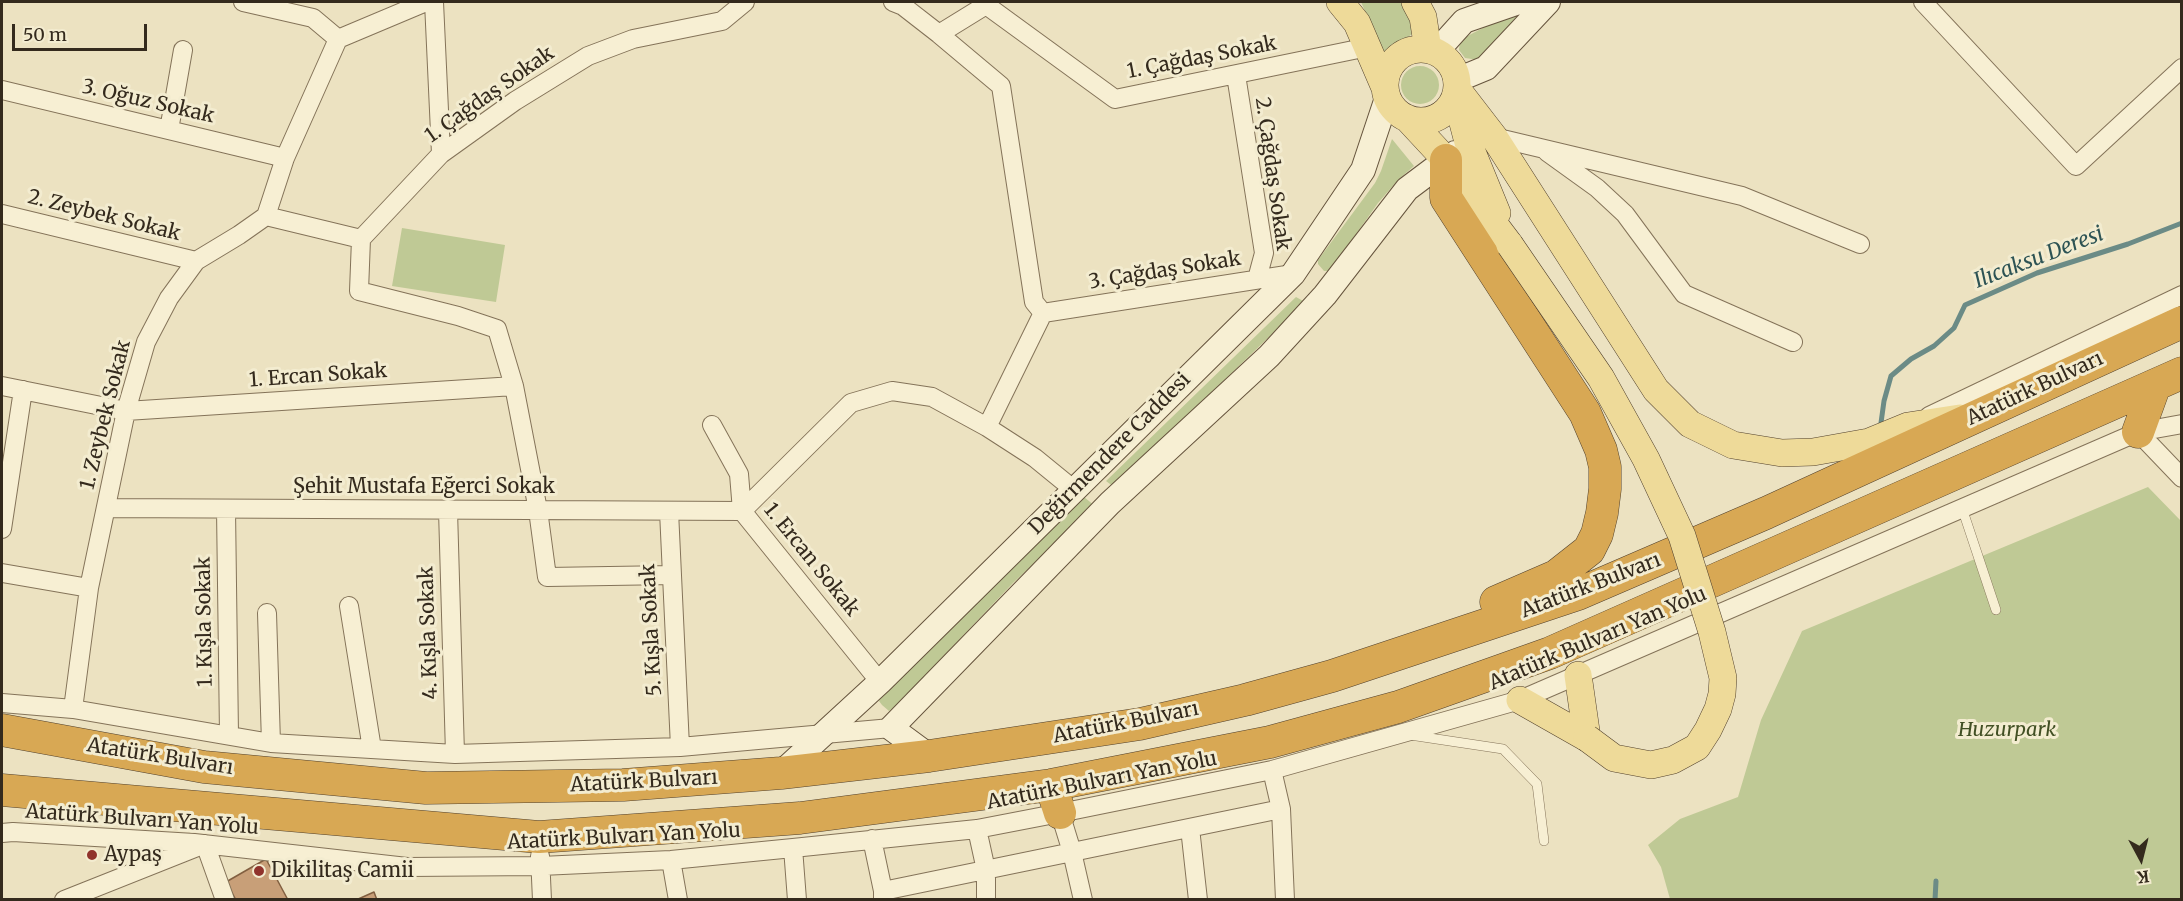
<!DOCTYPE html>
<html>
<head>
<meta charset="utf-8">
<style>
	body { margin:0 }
	#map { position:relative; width:2183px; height:901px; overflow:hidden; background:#ece2c1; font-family:Merriweather,serif }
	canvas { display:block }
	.frame { position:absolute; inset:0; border:3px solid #342a1d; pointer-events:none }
	.north { position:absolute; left:2111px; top:829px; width:60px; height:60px; -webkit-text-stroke:4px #f3ecd0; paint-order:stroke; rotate:173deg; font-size:16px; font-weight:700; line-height:24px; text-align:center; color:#342a1d }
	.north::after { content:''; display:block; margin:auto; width:21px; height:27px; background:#342a1d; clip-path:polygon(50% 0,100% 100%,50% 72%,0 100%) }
	.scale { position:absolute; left:12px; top:24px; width:135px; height:27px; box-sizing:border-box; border:3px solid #342a1d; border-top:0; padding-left:8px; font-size:18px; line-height:21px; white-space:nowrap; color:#342a1d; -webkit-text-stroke:4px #f3ecd0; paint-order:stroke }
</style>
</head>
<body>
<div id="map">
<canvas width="2183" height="901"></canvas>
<div class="frame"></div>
<div class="north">K</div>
<div class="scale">50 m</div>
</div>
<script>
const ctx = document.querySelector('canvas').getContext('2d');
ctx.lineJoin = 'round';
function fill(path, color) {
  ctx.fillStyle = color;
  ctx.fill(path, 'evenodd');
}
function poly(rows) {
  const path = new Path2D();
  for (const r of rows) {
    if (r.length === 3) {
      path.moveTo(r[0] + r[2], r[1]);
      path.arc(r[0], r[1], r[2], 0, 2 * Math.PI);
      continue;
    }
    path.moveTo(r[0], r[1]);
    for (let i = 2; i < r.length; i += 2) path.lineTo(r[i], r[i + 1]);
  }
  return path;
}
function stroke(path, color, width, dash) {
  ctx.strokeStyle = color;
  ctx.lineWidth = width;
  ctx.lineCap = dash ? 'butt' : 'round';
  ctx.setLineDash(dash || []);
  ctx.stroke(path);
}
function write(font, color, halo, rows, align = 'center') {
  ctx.font = font + ' Merriweather,serif';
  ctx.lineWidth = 6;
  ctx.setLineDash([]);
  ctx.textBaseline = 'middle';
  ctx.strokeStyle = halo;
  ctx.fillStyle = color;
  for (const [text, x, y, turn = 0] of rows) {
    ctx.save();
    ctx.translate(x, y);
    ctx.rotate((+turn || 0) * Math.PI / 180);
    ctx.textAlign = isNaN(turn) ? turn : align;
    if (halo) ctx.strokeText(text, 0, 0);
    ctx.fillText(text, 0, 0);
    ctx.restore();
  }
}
fill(poly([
	[1361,2,1401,2,1416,31,1384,55],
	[1530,3,1479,60,1465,58,1459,50,1460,40],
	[1420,85,19],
	[1392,139,1414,166,1399,179,1378,203,1330,271,1324,271,1318,264,1318,260,1375,183,1381,171],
	[402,228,505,245,496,302,392,286],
	[1296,297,1305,302,1114,487,1106,481],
	[2148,487,2181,521,2181,899,1670,899,1661,867,1648,845,1680,819,1738,797,1761,720,1802,631],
	[1084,497,1095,506,1013,583,897,705,889,711,882,705,879,701,881,695]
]), '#bfc995');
stroke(poly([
	[1880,430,1884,401,1891,376,1911,359,1934,346,1954,328,1965,305,2037,273,2128,244,2182,223],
	[1935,900,1936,881]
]), '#6b8b86', 5);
const building = poly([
	[266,859,288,900,236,900,226,882,266,859],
	[374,892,377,900,356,900,374,892]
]);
fill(building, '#c89f78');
stroke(building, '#825f40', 1.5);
const lane = poly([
	[1962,508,1996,610],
	[1410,735,1503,749,1537,784,1544,841]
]);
const street = poly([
	[243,2,313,18,338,39],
	[434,2,441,154],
	[893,2,903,6,939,34,1001,86,1034,302,1043,313],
	[1923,2,2076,166,2182,68],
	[939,34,986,5,1115,99,1368,47],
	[1236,75,1264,253,1257,279],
	[2,90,285,158],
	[169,130,183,50],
	[1494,137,1742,196,1860,244],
	[1547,152,1597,188,1625,214,1684,294,1793,342],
	[2,214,196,261],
	[266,216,361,239],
	[1043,313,1293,274],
	[2,386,126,411,514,386],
	[1929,416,2182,295],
	[712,425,739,474,742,511,880,682],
	[987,427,1043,313],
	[2138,432,2182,478],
	[106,508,742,511,851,403,892,391,932,397,987,427,1035,458,1073,489],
	[226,509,229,735],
	[448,510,455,754],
	[669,511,680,747],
	[2,529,23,390],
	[2,573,89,588],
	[672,575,547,577,538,510,514,386,497,329,458,316,359,291,361,239,441,154,515,101,588,56,633,39,722,21,745,2],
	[349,606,372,749],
	[267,613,271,743],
	[2,703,73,709,271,743,455,754,680,747,891,728],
	[73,709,89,588,126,411,146,342,169,298,196,261,239,235,266,216,285,158,338,39,426,2],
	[1272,770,1281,809,1285,900],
	[1060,813,1072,852,1083,900],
	[1190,828,1198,900],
	[977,829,986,870,986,900],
	[2,833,13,832,194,843,407,867,541,866,671,860,793,848,977,829,1060,813,1272,770,1520,700,2138,432,2182,424],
	[872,839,883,891,883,900],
	[793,848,797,900],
	[540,856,542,900],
	[671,860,678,900],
	[883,891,1281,809],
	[64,900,205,844,225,900]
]);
const secondary = poly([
	[1436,52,1464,21,1519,2],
	[1457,80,1486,68,1548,2],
	[929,756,891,728,1110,503,1269,356,1325,295,1407,189,1455,153],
	[781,773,880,682,1293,274,1363,170,1387,98]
]);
const primary = poly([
	[1340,2,1357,23,1385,88],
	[1415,2,1423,17,1428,50],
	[1421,85,36],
	[1457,89,1494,137,1656,390,1690,424,1733,445,1782,453,1813,452,1869,442,1908,426,1960,418],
	[1456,96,1468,142,1497,213],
	[1407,118,1446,160,1510,245],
	[1520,700,1587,738,1578,675]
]);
const highway = poly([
	[1446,160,1446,198,1585,413,1601,450,1605,467,1605,489,1602,513,1597,534,1589,550,1556,576,1496,602],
	[2138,432,2155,385],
	[2,730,204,767,426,788,623,785,781,773,929,756,1140,724,1245,700,1332,676,1578,594,1766,513,2182,322],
	[1051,785,1060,813],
	[2,790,539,837,800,818,1051,785,1270,742,1398,707,1550,653,2182,373]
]);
stroke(lane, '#847359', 10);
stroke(street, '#847359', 20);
stroke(secondary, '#66543d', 26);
stroke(primary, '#52412d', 28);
stroke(highway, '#52412d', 33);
stroke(lane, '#f7efd3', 9);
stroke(street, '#f7efd3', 18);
stroke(secondary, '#f7efd3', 24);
stroke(primary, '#eeda99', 27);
stroke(highway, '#d8a854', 32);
const primaryBridge = poly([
	[1510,245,1601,378,1646,459,1682,536,1712,632,1723,678,1722,694,1718,709,1708,730,1697,747,1673,760,1651,765,1614,758,1587,738]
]);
stroke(primaryBridge, '#52412d', 28, []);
stroke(primaryBridge, '#eeda99', 27);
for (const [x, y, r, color] of [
	[92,855,6,"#90332c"],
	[259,871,6,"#90332c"]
]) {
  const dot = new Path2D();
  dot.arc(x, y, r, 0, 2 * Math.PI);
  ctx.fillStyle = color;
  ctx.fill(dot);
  stroke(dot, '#f3ecd0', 2);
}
write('20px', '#342a1d', '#f3ecd0', [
	["1. Çağdaş Sokak",1202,58,-11],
	["1. Çağdaş Sokak",490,95,-35],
	["3. Oğuz Sokak",148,102,13],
	["2. Çağdaş Sokak",1272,174,82],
	["2. Zeybek Sokak",104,216,14],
	["3. Çağdaş Sokak",1165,271,-9],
	["1. Ercan Sokak",318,376,-4],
	["Atatürk Bulvarı",2035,389,-25],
	["1. Zeybek Sokak",106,415,-76],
	["Değirmendere Caddesi",1110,454,-45],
	["Şehit Mustafa Eğerci Sokak",424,487],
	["1. Ercan Sokak",811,560,51],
	["Atatürk Bulvarı",1591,586,-21],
	["1. Kışla Sokak",205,622,-91],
	["5. Kışla Sokak",652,630,-93],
	["4. Kışla Sokak",429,633,-92],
	["Atatürk Bulvarı Yan Yolu",1598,639,-23],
	["Atatürk Bulvarı",1126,723,-11],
	["Atatürk Bulvarı",160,757,9],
	["Atatürk Bulvarı Yan Yolu",1102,781,-11],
	["Atatürk Bulvarı",644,782,-3],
	["Atatürk Bulvarı Yan Yolu",142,820,4],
	["Atatürk Bulvarı Yan Yolu",624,837,-3]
]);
write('italic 20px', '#425024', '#f3ecd0', [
	["Huzurpark",2007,730]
]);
write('20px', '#342a1d', '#f3ecd0', [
	["Aypaş",104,855],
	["Dikilitaş Camii",271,871]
], 'left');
write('italic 21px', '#2d5354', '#f3ecd0', [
	["Ilıcaksu Deresi",2039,258,-21]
]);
</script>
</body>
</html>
